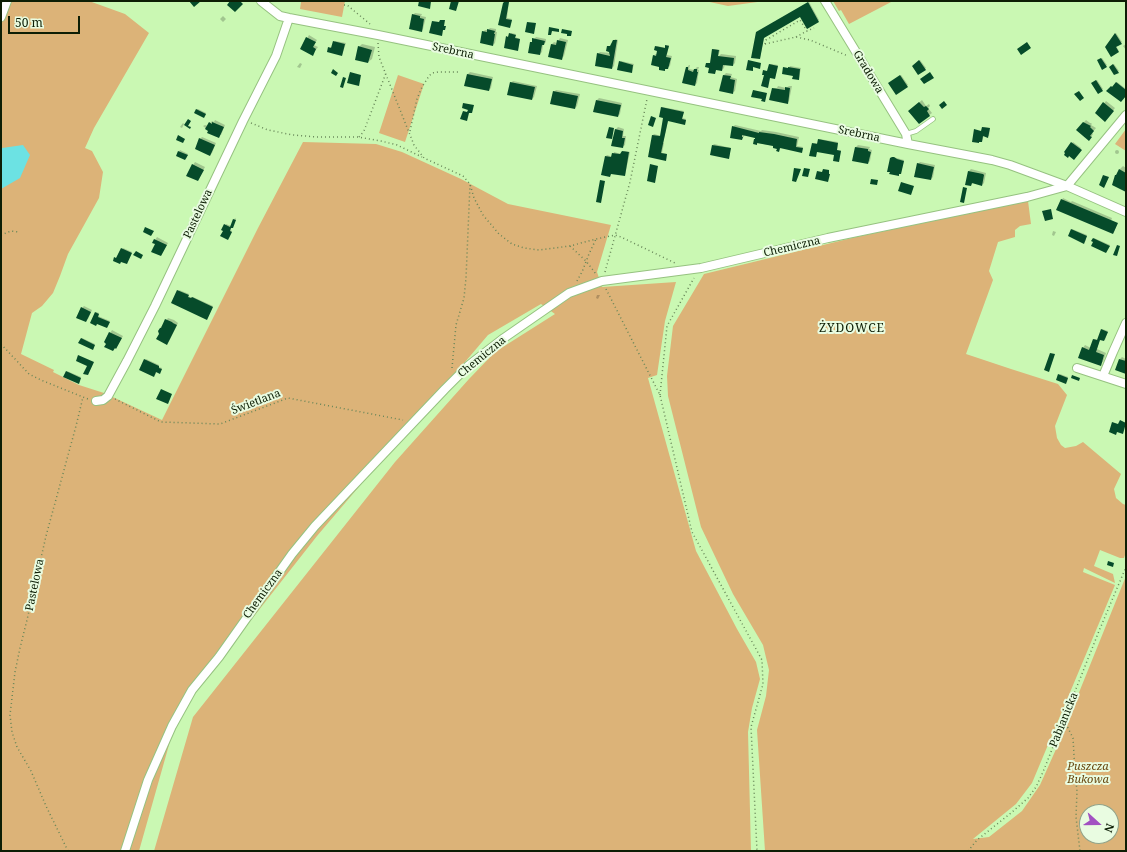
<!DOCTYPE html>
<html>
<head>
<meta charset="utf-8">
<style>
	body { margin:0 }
	#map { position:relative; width:1127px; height:852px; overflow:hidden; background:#caf8b3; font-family:"Noto Serif",serif }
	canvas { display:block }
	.frame { position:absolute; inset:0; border:2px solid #0d1e05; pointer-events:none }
	.north { position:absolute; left:1079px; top:804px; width:40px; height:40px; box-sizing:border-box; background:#e9fce1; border:1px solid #91a389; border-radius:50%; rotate:111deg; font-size:11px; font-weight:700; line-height:16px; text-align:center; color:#0d1e05 }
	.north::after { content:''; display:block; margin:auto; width:14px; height:18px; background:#a251c1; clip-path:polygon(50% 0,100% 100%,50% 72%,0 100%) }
	.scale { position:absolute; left:8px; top:16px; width:72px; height:18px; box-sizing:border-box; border:2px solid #0d1e05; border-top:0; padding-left:5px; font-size:12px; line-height:14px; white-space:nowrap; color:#0d1e05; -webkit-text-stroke:3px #e9fce1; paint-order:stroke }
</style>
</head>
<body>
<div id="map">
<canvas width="1127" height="852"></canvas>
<div class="frame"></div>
<div class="north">N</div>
<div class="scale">50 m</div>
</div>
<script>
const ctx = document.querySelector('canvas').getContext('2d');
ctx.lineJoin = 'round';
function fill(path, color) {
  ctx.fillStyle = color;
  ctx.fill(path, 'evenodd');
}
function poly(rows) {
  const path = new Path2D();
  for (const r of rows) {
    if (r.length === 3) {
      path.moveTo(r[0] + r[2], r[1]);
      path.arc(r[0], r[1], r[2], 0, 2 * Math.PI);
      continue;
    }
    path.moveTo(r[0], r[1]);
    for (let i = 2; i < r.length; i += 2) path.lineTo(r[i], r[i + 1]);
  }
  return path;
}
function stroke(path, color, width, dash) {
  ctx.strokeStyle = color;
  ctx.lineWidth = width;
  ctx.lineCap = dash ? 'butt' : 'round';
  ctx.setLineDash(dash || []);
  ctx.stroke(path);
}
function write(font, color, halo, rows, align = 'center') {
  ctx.font = font + ' "Noto Serif",serif';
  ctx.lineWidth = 4;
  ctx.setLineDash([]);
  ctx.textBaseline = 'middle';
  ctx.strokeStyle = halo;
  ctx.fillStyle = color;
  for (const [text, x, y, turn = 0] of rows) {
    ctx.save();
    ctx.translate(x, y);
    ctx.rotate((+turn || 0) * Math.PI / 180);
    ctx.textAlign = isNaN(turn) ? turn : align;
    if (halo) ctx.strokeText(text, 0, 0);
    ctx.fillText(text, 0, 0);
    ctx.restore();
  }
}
fill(poly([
	[1,1,89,1,125,14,149,33,94,128,85,148,92,151,103,172,99,198,68,254,60,276,53,293,42,306,32,313,21,354,54,370,53,372,79,385,104,393,162,420,258,228,303,142,376,144,402,152,461,179,508,204,611,225,597,272,602,287,676,282,665,321,657,375,648,378,696,551,737,629,756,662,760,679,752,708,748,732,751,851,154,851,193,717,395,462,469,379,495,352,555,314,541,304,488,335,317,536,178,713,139,851,1,851],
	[303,1,345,1,342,17,300,9,301,2],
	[705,1,765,1,728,6],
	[833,1,893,1,849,24,841,10,839,11],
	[398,75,424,84,405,142,379,133],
	[1126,129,1126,151,1115,144],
	[1028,201,1031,224,1020,226,1015,230,1015,237,998,242,989,271,993,280,966,354,1011,369,1058,384,1067,395,1055,426,1057,438,1061,445,1065,448,1076,446,1083,442,1121,474,1114,489,1116,498,1123,504,1126,505,1126,552,1124,558,1120,558,1100,550,1094,566,1113,574,1115,583,1084,568,1083,572,1115,585,1032,783,1016,804,973,839,989,837,1022,811,1040,785,1057,747,1126,576,1126,851,765,851,757,730,766,696,769,670,763,645,733,594,701,527,668,396,667,376,673,326,704,274,856,237],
	[1087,812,1111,812,1111,836,1087,836]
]), '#dcb378');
fill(poly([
	[23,145,30,155,20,178,1,189,1,149,2,148]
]), '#6ce2e3');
fill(poly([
	[507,1,509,1,507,18,512,19,510,27,499,25,504,4],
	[809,2,819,20,818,21,801,16,764,37,760,58,758,32],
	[415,13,422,14,421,16,426,17,423,29,421,31,413,15],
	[223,16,226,19,223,22,220,19],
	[490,28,496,29,496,32,497,32,495,43,493,45,483,32,485,30,488,30],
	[511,33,516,34,515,37,520,39,518,49,507,37,509,36],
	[1116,33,1122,42,1116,46,1119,51,1106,47],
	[309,35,317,40,314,45,318,47,312,55,301,49],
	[536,37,546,39,546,42,543,45,542,52,540,54,531,43],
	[560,38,568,40,564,56,562,58,549,56,552,44,554,42,557,43],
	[615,39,618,40,614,66,612,68,598,54,600,52,610,53,608,46,612,46],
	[335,41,346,43,342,55,329,47,333,47],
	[362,44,375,47,372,59,368,62,359,47],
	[1126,44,1126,50,1123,46],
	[666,45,669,45,667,55,672,56,670,66,664,70,653,56,656,54,657,54,658,51,656,47,657,46,666,48],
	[713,49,714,49,720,50,718,57,721,54,736,56,735,63,733,65,725,64,724,68,722,70,716,69,715,73,706,63,711,63],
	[1102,58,1107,65,1103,68,1098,61],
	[920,60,926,68,918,74,913,66],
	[621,61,634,64,632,71,620,62],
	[300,63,302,64,300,68,297,67],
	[770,64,771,64,778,65,775,78,770,77,765,74,764,71,769,71],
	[1114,64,1119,71,1115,74,1110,67],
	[689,65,690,65,689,69,694,70,697,67,699,67,698,70,699,70,697,83,695,85,683,83,685,70],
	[790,66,801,68,799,78,784,68,789,68],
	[470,72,493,77,491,88,489,90,465,85,468,74],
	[726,73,732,74,731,77,737,79,735,91,732,93,724,75],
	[901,75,908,85,897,93,890,83],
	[1097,80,1103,89,1098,93,1092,83],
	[513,81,537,86,534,97,532,99,511,83],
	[1117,82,1126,89,1126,94,1108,91,1112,86,1113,87],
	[778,86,786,88,789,86,792,86,789,101,787,103,773,88,777,88],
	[556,90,580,94,577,106,575,108,554,92],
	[599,98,622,103,620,114,618,116,597,100],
	[922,100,926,106,929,104,930,106,928,108,932,113,919,123,912,109],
	[1106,101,1115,108,1107,118,1096,113],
	[662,107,684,111,682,118,686,119,685,124,668,120,663,143,664,143,662,153,667,154,666,159,649,156,653,135,654,134,661,136,665,117,662,108],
	[197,109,198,109,206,113,205,116,195,113],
	[215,120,225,125,221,135,209,131,203,126,205,125,208,126,212,121,214,122],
	[1086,120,1090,123,1091,123,1092,124,1091,125,1096,128,1092,133,1093,134,1089,140,1077,130],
	[183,123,184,124,182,128,180,127],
	[735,125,761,131,762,130,776,132,799,137,797,146,803,147,802,151,781,147,779,151,778,148,774,146,758,143,757,144,756,138,745,135,742,139,733,127],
	[618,127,624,129,623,136,626,136,625,145,622,147,615,130],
	[983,127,984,127,990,128,989,136,984,135,982,141,973,141,986,133],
	[202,137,216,143,212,153,210,155,200,139],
	[818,139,819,139,838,142,837,150,841,150,839,161,835,154,817,151,813,143,818,143],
	[1073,142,1081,148,1074,158,1065,152],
	[714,144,731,148,729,157,713,145],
	[858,145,870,147,869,149,872,150,870,161,868,163,853,160,856,147],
	[1117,152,2],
	[180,150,188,154,186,159,177,156],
	[624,151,630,152,625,175,606,156,607,155,613,157,614,152,621,154],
	[893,157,904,160,901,173,891,159],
	[195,162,205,167,198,180,193,165],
	[920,162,935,165,933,177,931,179,918,164],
	[1123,166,1126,168,1126,191,1119,170],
	[971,169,986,173,984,183,982,185,973,183,971,185,969,171],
	[1063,198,1071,202,1072,201,1112,218,1111,221,1117,224,1114,232,1113,233,1058,209],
	[235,218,236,219,233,226,232,227,230,230,232,231,229,238,225,230,223,229,226,224,231,226],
	[1072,229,1087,235,1085,242,1072,230],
	[1053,231,1056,232,1054,236,1052,235],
	[157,237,168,243,161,255,156,244,154,242],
	[1094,238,1110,245,1106,252,1094,241],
	[123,248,132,252,127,262,115,258,118,258],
	[179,290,189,294,188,296,192,298,193,297,213,306,207,318,172,302],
	[597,295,600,295,598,299,596,298],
	[84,306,92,310,88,319,85,321,82,308],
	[96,312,99,313,98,316,110,321,107,327,97,323],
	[168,318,174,320,178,323,169,341,167,343,160,334,160,328],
	[1102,329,1108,331,1105,340,1100,339,1097,349,1106,353,1103,362,1100,364,1083,348,1085,345,1091,348,1094,339,1095,339,1098,340],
	[112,330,123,336,116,348,105,342],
	[82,338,95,344,93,348,81,339],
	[1122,357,1126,359,1126,373,1120,359],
	[146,359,159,365,159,367,162,368,160,372,157,371,155,375,140,369],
	[67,371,81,377,79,382],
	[1060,374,1068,377,1067,382,1057,380]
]), '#0003');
fill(poly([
	[189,1,201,1,194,7],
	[230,1,240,1,243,4,235,12,227,5],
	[419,1,431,1,430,9,418,6],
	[451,1,459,1,456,11,449,9],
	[505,1,509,2,506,19,512,20,510,28,498,25,503,3],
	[808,2,819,22,807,29,800,17,764,38,760,59,751,58,756,32],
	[412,14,420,16,420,18,424,19,422,32,409,29],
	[440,20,445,20,444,26,446,26,445,30,443,30,442,36,429,33,432,21,439,22],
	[527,22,536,23,534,34,525,32],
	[549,27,559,29,559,32,552,31,551,35,548,35],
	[487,29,495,31,494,34,495,34,493,46,480,43,482,31,487,32],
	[562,29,572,31,571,36,567,36,567,34,561,33],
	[509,33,516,35,515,38,520,39,518,51,504,48,506,36,508,37],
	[1115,33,1122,44,1116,47,1119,52,1111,57,1105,47],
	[306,37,316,42,313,47,316,49,313,56,300,49],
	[532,38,545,41,544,45,542,45,540,55,528,53,530,42,532,42],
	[557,40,566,42,562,60,548,57,551,44,556,45],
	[613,40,617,40,612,69,595,66,597,53,610,56,609,52,606,51,607,46,610,46],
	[333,41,345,44,342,56,327,52,328,47,331,48],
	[1027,42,1031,48,1021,55,1017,49],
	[665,45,669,46,666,57,671,58,668,69,665,69,665,71,659,70,659,67,651,65,653,55,656,56,657,51,654,50,655,46,665,48],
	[358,46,372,50,368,63,355,60],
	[712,49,719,50,718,56,734,58,733,66,723,65,722,71,716,70,715,74,708,73,709,68,705,67,706,63,710,63],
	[1101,58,1107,67,1102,70,1097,60],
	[748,60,761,63,760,69,753,67,753,71,746,70],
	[919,60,926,70,918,75,912,66],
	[619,61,633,65,632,73,617,70],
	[769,64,778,66,775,79,770,78,768,88,761,86,764,75,762,75,763,70,767,71],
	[1113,64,1119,73,1114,75,1109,67],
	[686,67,688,67,688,70,693,72,694,69,697,69,697,72,698,72,695,86,682,83],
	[783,67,788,68,788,67,800,69,799,80,792,79,793,76,782,74],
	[333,69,338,73,336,76,331,73],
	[350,72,361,75,359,86,347,83],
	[930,72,934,78,924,84,920,79],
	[467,74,492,79,489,91,464,86],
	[723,75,731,76,730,79,735,80,733,94,719,91],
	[900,75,908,87,896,95,888,83],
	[343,77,346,78,343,88,340,87],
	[1096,80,1103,91,1098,94,1091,83],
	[510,82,535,87,532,100,507,95],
	[1116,82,1126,90,1126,96,1121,102,1106,91,1111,86,1112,87],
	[785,87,790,88,788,104,769,100,772,88,785,90],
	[753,90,767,93,765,102,761,101,762,99,751,97],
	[553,91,578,96,575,109,550,104],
	[1079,91,1084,98,1080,101,1074,94],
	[596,100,621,105,618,117,593,112],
	[944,101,947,105,942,109,939,105],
	[919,102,924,107,926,106,929,109,927,111,930,116,919,124,908,111],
	[1103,102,1114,111,1105,122,1095,113],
	[463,103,474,105,472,113,469,113,467,121,460,119,463,111,467,112,468,110,462,108],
	[661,107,684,112,682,119,686,120,685,125,668,121,661,153,667,154,666,161,648,157,652,135,660,136,663,118,659,117],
	[196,109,206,114,204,118,194,113],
	[651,116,656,118,653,127,648,125],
	[188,119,191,121,188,126,191,127,190,129,184,125],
	[209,122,212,124,212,122,224,127,219,138,207,133,208,131,205,129],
	[1083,122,1091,126,1090,127,1094,131,1090,136,1092,137,1089,141,1076,130],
	[732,126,759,133,759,132,774,134,797,139,796,147,803,148,802,153,780,148,779,152,776,151,777,149,773,148,773,146,757,143,757,145,753,144,754,139,755,139,755,138,742,135,742,137,743,137,742,140,730,138],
	[609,127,614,128,612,139,606,138],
	[982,127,990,128,988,138,983,136,982,142,979,142,979,143,972,142,974,129,981,131],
	[615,129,623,131,622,138,625,138,623,148,611,146],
	[178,135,185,139,183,143,176,140],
	[199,138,215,145,210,156,195,149],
	[818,139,838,143,837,150,841,151,839,162,833,161,834,155,817,152,816,157,809,156,812,143,817,144],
	[1071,142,1082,150,1074,160,1069,156,1068,158,1064,155,1065,153,1064,152],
	[712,145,731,148,729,159,710,155],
	[855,147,868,149,868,151,871,152,868,164,852,161],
	[178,151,188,155,185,160,176,156],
	[622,151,629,152,625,176,611,174,610,177,601,175,605,156,611,157,612,153,620,154],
	[892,157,894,157,897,159,904,161,901,174,899,174,899,176,889,174,890,172,887,172,890,158],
	[917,163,934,167,931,180,914,177],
	[192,164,204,170,198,181,186,176],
	[650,164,658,166,655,183,647,181],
	[794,168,801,169,796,182,792,181],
	[804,168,810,169,808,177,802,176],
	[823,169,829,170,829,174,830,174,828,182,815,179,817,171,822,172],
	[1119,169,1126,173,1126,192,1112,185,1115,175,1116,175],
	[968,171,983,174,984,175,982,186,972,183,971,186,965,185],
	[1103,175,1109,177,1104,188,1099,185],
	[871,179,878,180,877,185,870,184],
	[600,180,605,181,601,203,596,202],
	[901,182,914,186,911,195,898,191],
	[963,187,967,188,964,203,960,202],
	[1061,199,1118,223,1113,234,1056,210],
	[1051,209,1053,219,1045,221,1042,211],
	[233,219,236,220,233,228,231,228,230,231,232,232,228,240,220,236,223,231,221,230,224,224,230,227],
	[145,227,154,231,151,236,143,232],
	[1071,229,1087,236,1084,244,1068,236],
	[1093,238,1110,246,1106,253,1091,246,1093,242,1091,241],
	[154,239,167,245,161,256,151,252,155,244,152,243],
	[1117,245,1120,246,1117,256,1113,255],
	[121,248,132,253,127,264,121,262,120,264,113,261,114,257,116,258],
	[136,251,143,255,141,259,133,255],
	[177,290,189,295,188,297,191,298,192,297,213,307,207,320,171,303],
	[81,307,91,312,86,322,76,318],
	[95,312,99,314,98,317,110,322,107,328,97,324,96,326,90,323],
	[165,319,172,322,173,323,177,325,167,345,156,339,159,334,158,331,160,328,161,328],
	[1101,329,1108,332,1104,341,1100,340,1096,352,1104,355,1101,366,1078,358,1082,347,1089,350,1093,339,1097,340],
	[109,332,122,338,116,349,115,348,113,351,104,347,106,344,104,342],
	[81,338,95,345,93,350,78,343],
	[1050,353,1055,354,1049,372,1044,370],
	[78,355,94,362,88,375,83,374,87,366,76,361],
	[144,359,159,366,159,368,162,369,160,374,156,372,154,377,139,370],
	[1119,359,1126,361,1126,374,1115,370],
	[66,371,81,378,79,384,63,377],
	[1058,374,1068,378,1066,384,1056,380],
	[1072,375,1080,378,1079,381,1071,378],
	[161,389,172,394,168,404,156,399],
	[1120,420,1126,423,1123,434,1117,432,1116,435,1109,432,1112,422,1118,424],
	[1108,561,1114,563,1113,567,1107,565]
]), '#064b2a');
const lane = poly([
	[906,134,916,131,933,119]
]);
const street = poly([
	[261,1,280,16,289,18,378,35,908,144,992,160,1010,165,1067,186,1126,212],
	[825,1,906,134,908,144],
	[1,17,7,1],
	[1067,186,1126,115],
	[1077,368,1126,384],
	[1103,376,1113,352,1126,323],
	[96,401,103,400,108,396,127,361,155,306,243,121,276,56,289,18],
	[125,851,148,780,172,726,192,690,219,657,292,554,315,526,445,389,468,366,504,338,569,293,602,281,701,268,828,238,1027,197,1067,186]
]);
stroke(lane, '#96c280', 5.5);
stroke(street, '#96c280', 10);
stroke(poly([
	[344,5,347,5,370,24],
	[796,37,807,31],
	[378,43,379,57,414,145,424,158,463,176,470,184,474,198,483,215,499,234,512,244,524,248,539,250,570,246,596,239,615,235,621,237,675,263],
	[765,44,796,37,810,40,848,56],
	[765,44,766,40,800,20,807,31,814,28],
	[251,123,268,130,293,135,317,137,358,137,381,141,397,145,422,157],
	[410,131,417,99,422,87,429,76,432,73,438,72,458,72],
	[359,137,364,131,386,73],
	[1,235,11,231,19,232],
	[570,246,586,261,596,274],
	[605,272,630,182,647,99],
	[577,281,582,272,589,254,596,239],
	[606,289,660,395,692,532,762,660,763,684,751,727,757,851],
	[1,344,29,374,41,380,88,399],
	[452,368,456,325,464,298,466,278,470,185],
	[660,395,667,326,694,278],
	[115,399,161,422,220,424,288,398,403,420],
	[1064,720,1073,738,1075,772,1077,791,1076,817,1080,851],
	[68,851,46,806,31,771,17,747,12,732,10,715,15,672,20,648,27,620,46,536,76,426,83,397],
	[968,851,977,840,1011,813,1028,798,1036,787,1043,772,1099,631,1126,567]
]), '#678658', 1.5, [1, 3]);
stroke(lane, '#fff', 4);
stroke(street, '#fff', 8);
write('11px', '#0d1e05', '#e9fce1', [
	["Srebrna",453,51,12],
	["Gradowa",868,72,59],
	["Srebrna",859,134,12],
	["Pastelowa",198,214,-65],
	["Chemiczna",792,247,-13],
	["Chemiczna",482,357,-39],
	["Świetlana",256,402,-21],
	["Pastelowa",35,585,-78],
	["Chemiczna",263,594,-54],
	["Pabianicka",1064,720,-68]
]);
write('italic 11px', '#66450c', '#e9fce1', [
	["Puszcza",1088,767],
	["Bukowa",1088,780]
]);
ctx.letterSpacing = '1px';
write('12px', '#0d1e05', '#e9fce1', [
	["ŻYDOWCE",852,329]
]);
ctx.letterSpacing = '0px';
</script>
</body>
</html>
